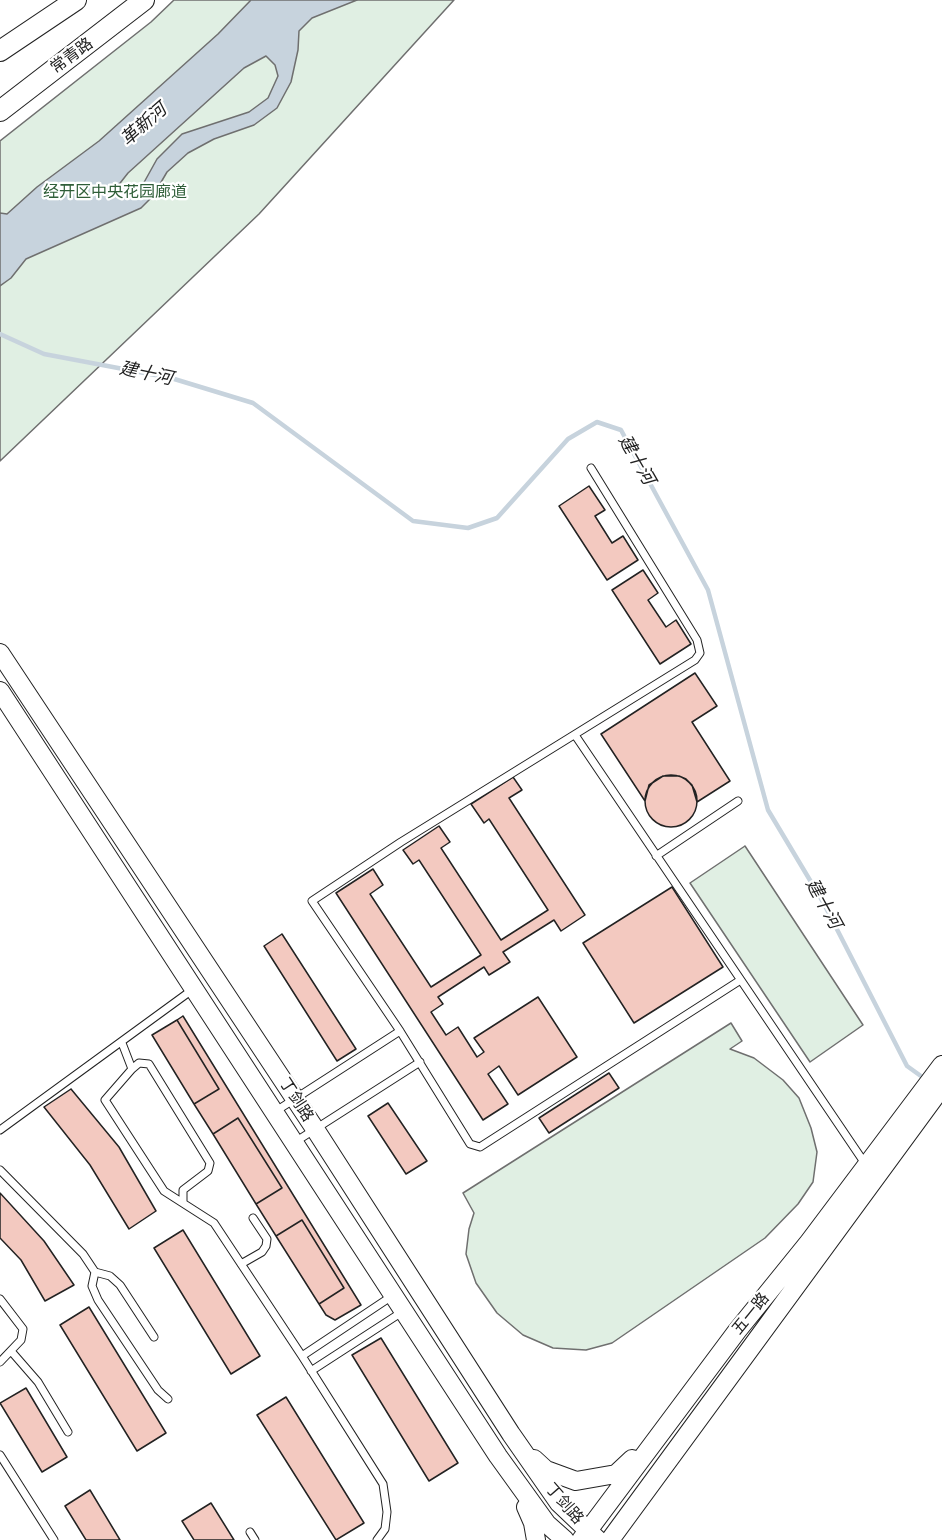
<!DOCTYPE html>
<html>
<head>
<meta charset="utf-8">
<style>
	body { margin:0 }
	canvas { display:block; background:#fff }
</style>
</head>
<body>
<canvas width="942" height="1540"></canvas>
<script>
const ctx = document.querySelector('canvas').getContext('2d');
ctx.lineJoin = 'round';
function fill(path, color) {
  ctx.fillStyle = color;
  ctx.fill(path, 'evenodd');
}
function poly(rows) {
  const path = new Path2D();
  for (const r of rows) {
    if (r.length === 3) {
      path.moveTo(r[0] + r[2], r[1]);
      path.arc(r[0], r[1], r[2], 0, 2 * Math.PI);
      continue;
    }
    path.moveTo(r[0], r[1]);
    for (let i = 2; i < r.length; i += 2) path.lineTo(r[i], r[i + 1]);
  }
  return path;
}
function stroke(path, color, width, dash) {
  ctx.strokeStyle = color;
  ctx.lineWidth = width;
  ctx.lineCap = dash ? 'butt' : 'round';
  ctx.setLineDash(dash || []);
  ctx.stroke(path);
}
function write(font, color, halo, rows, align = 'center') {
  ctx.font = font + ' "Fira Sans Condensed","Noto Sans SC",sans-serif';
  ctx.lineWidth = 4.5;
  ctx.setLineDash([]);
  ctx.textBaseline = 'middle';
  ctx.strokeStyle = halo;
  ctx.fillStyle = color;
  for (const [text, x, y, turn = 0] of rows) {
    ctx.save();
    ctx.translate(x, y);
    ctx.rotate((+turn || 0) * Math.PI / 180);
    ctx.textAlign = isNaN(turn) ? turn : align;
    if (halo) ctx.strokeText(text, 0, 0);
    ctx.fillText(text, 0, 0);
    ctx.restore();
  }
}
const green = poly([
	[174,0,454,0,259,214,0,461,0,141,151,22,174,0],
	[745,846,863,1025,810,1062,690,883,745,846],
	[731,1023,742,1041,730,1049,754,1058,783,1080,799,1098,811,1128,817,1152,813,1182,798,1204,765,1238,612,1343,586,1350,553,1348,523,1335,497,1313,476,1283,466,1254,469,1229,474,1213,463,1193,731,1023]
]);
fill(green, '#e0efe3');
stroke(green, '#6f6f6f', 1.5);
const water = poly([
	[251,0,357,0,312,18,299,31,298,50,291,82,277,108,254,125,214,139,188,153,167,172,153,196,141,208,26,259,11,278,0,286,0,213,7,214,37,187,99,141,218,34,251,0],
	[266,56,275,65,278,76,268,98,249,112,182,134,157,159,142,186,126,194,117,187,128,173,244,68,266,56]
]);
fill(water, '#c7d3dd');
stroke(water, '#6f6f6f', 1.5);
stroke(poly([
	[0,334,44,354,171,378,253,403,413,521,468,528,497,518,568,439,597,422,621,430,708,590,768,810,823,902,907,1066,925,1079]
]), '#c7d3dd', 4.5);
const building = poly([
	[589,486,605,510,595,516,612,543,623,536,638,560,607,580,559,506,589,486],
	[643,570,658,593,648,600,666,627,676,620,691,644,660,664,612,590,643,570],
	[695,673,717,706,692,722,730,781,697,802,692,785,686,779,679,776,663,776,649,785,645,801,601,734,695,673],
	[671,801,26],
	[513,777,522,790,509,798,585,915,561,931,554,920,503,952,510,962,489,975,484,967,438,997,443,1004,431,1012,446,1035,458,1027,477,1057,484,1052,474,1038,538,997,577,1057,518,1095,499,1066,488,1074,508,1104,483,1120,336,893,373,869,383,885,370,894,431,987,481,955,419,860,413,864,403,850,439,826,450,842,441,848,501,940,548,910,489,819,484,823,471,804,513,777],
	[672,887,723,967,634,1023,583,943,672,887],
	[282,934,356,1049,337,1061,264,946,282,934],
	[183,1016,361,1305,335,1320,326,1315,319,1304,344,1288,302,1220,276,1236,256,1204,282,1188,238,1118,213,1134,194,1104,219,1089,177,1020,183,1016],
	[177,1020,219,1089,194,1104,152,1035,177,1020],
	[609,1073,619,1088,549,1133,539,1118,609,1073],
	[71,1089,119,1147,156,1211,129,1229,90,1165,44,1107,71,1089],
	[388,1103,427,1161,406,1174,368,1116,388,1103],
	[238,1118,282,1188,256,1204,213,1134,238,1118],
	[0,1193,44,1241,74,1285,45,1301,21,1260,0,1238,0,1193],
	[302,1220,344,1288,319,1304,276,1236,302,1220],
	[183,1230,260,1356,231,1374,154,1248,183,1230],
	[89,1307,166,1433,137,1451,60,1325,89,1307],
	[381,1338,458,1463,429,1481,352,1355,381,1338],
	[26,1388,67,1457,42,1472,0,1403,26,1388],
	[286,1397,364,1523,336,1540,257,1415,286,1397],
	[90,1490,120,1540,86,1540,65,1506,90,1490],
	[211,1503,234,1540,194,1540,182,1521,211,1503]
]);
fill(building, '#f3c9c0');
stroke(building, '#222', 1.5);
const service = poly([
	[591,468,697,640,700,653,695,660,401,842,312,901,400,1031,470,1144,480,1147,739,981],
	[575,735,866,1165],
	[656,856,738,801],
	[122,1043,132,1069,105,1100,164,1191,214,1223,302,1356,383,1484,387,1512,385,1529,377,1540],
	[132,1069,139,1063,149,1064,210,1163,208,1171,183,1190,183,1203],
	[276,1111,400,1031],
	[0,1130,192,990],
	[295,1142,420,1062],
	[0,1170,83,1254,95,1272,110,1276,120,1285,154,1337],
	[241,1264,262,1252,266,1246,267,1239,253,1218],
	[95,1272,92,1286,98,1300,158,1390,168,1399],
	[0,1299,23,1329,21,1340,0,1362],
	[11,1351,38,1382,68,1432],
	[302,1356,392,1296],
	[311,1371,402,1312],
	[0,1455,54,1540],
	[250,1532,255,1540]
]);
const secondary = poly([
	[0,653,315,1129,511,1434,559,1503,598,1540],
	[0,691,498,1456,547,1524,565,1540],
	[534,1459,546,1470,576,1481,616,1474,632,1459],
	[526,1507,533,1523,536,1540],
	[581,1540,737,1331,809,1242,942,1065],
	[610,1540,942,1087]
]);
const primary = poly([
	[0,51,76,0],
	[0,111,144,0]
]);
stroke(service, '#222', 9);
stroke(secondary, '#222', 20);
stroke(primary, '#222', 22);
stroke(service, '#fff', 7);
stroke(secondary, '#fff', 18);
stroke(primary, '#fff', 20);
write('16px', '#222', '#fff', [
	["常青路",72,56,-36],
	["丁剑路",296,1100,57],
	["五一路",751,1314,-51],
	["丁剑路",564,1504,49]
]);
write('16px', '#2f5e38', '#fff', [
	["经开区中央花园廊道",115,193]
]);
write('italic 18px', '#222', '#fff', [
	["革新河",144,125,-41],
	["建十河",146,374,12],
	["建十河",636,460,60],
	["建十河",823,904,61]
]);
</script>
</body>
</html>
